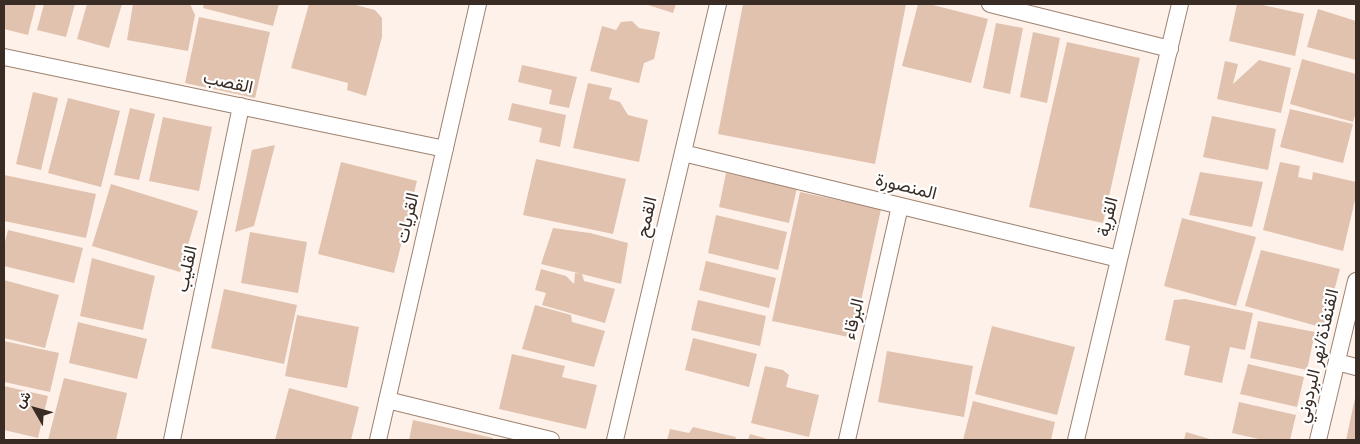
<!DOCTYPE html>
<html>
<head>
<meta charset="utf-8">
<style>
	body { margin:0 }
	#map { position:relative; width:1360px; height:444px; overflow:hidden; background:#fef1e9; font-family:"Zilla Slab",Vazirmatn,serif }
	canvas { display:block }
	.frame { position:absolute; inset:0; border:5px solid #382c25; pointer-events:none }
	.north { position:absolute; left:10px; top:384px; width:50px; height:50px; -webkit-text-stroke:4px #fff; paint-order:stroke; rotate:308deg; font-size:14px; font-weight:700; line-height:20px; text-align:center; color:#382c25 }
	.north::after { content:''; display:block; margin:auto; width:18px; height:22px; background:#382c25; clip-path:polygon(50% 0,100% 100%,50% 72%,0 100%) }
</style>
</head>
<body>
<div id="map">
<canvas width="1360" height="444"></canvas>
<div class="frame"></div>
<div class="north">ش</div>
</div>
<script>
const ctx = document.querySelector('canvas').getContext('2d');
ctx.lineJoin = 'round';
function fill(path, color) {
  ctx.fillStyle = color;
  ctx.fill(path, 'evenodd');
}
function poly(rows) {
  const path = new Path2D();
  for (const r of rows) {
    path.moveTo(r[0], r[1]);
    for (let i = 2; i < r.length; i += 2) path.lineTo(r[i], r[i + 1]);
  }
  return path;
}
function stroke(path, color, width, dash) {
  ctx.strokeStyle = color;
  ctx.lineWidth = width;
  ctx.lineCap = dash ? 'butt' : 'round';
  ctx.setLineDash(dash || []);
  ctx.stroke(path);
}
function write(font, color, halo, rows, align = 'center') {
  ctx.font = font + ' "Zilla Slab",Vazirmatn,serif';
  ctx.lineWidth = 4.5;
  ctx.setLineDash([]);
  ctx.textBaseline = 'middle';
  ctx.strokeStyle = halo;
  ctx.fillStyle = color;
  for (const [text, x, y, turn = 0] of rows) {
    ctx.save();
    ctx.translate(x, y);
    ctx.rotate((+turn || 0) * Math.PI / 180);
    ctx.textAlign = isNaN(turn) ? turn : align;
    if (halo) ctx.strokeText(text, 0, 0);
    ctx.fillText(text, 0, 0);
    ctx.restore();
  }
}
fill(poly([
	[4,4,36,4,28,35,4,29],
	[44,4,75,4,66,37,37,30],
	[87,4,122,4,109,48,77,39],
	[133,4,190,4,195,15,188,51,127,40],
	[204,4,279,4,273,26,203,8],
	[309,4,352,4,375,10,382,18,382,37,366,96,347,90,348,83,291,68],
	[645,4,676,4,673,13],
	[743,4,906,4,875,164,718,134],
	[918,4,929,4,988,19,971,83,902,66],
	[1237,4,1258,4,1304,14,1295,56,1229,41],
	[1318,9,1356,21,1356,60,1307,47],
	[199,17,270,32,255,98,185,83],
	[632,21,639,28,660,32,654,59,644,63,639,83,590,71,602,26,616,30,621,22],
	[996,23,1023,28,1010,94,983,88],
	[1033,32,1060,38,1047,103,1020,97],
	[1067,42,1140,58,1103,223,1029,207],
	[1302,59,1356,74,1356,112,1353,122,1290,104],
	[1259,60,1291,68,1281,113,1217,99,1225,61,1238,64,1233,84],
	[522,65,577,77,569,108,549,104,552,90,518,82],
	[588,83,612,88,609,99,620,102,628,115,648,120,639,162,573,148],
	[33,92,58,98,41,170,16,164],
	[68,98,120,111,101,187,48,173],
	[512,103,566,115,560,147,539,142,542,128,508,120],
	[130,108,155,114,139,180,114,175],
	[1290,109,1353,124,1343,163,1280,147],
	[1212,116,1276,129,1268,170,1203,157],
	[163,117,212,127,199,191,149,181],
	[275,145,254,226,235,232,252,150],
	[536,159,626,179,613,234,523,215],
	[341,162,417,181,394,273,318,254],
	[1280,162,1300,166,1298,177,1312,180,1313,172,1356,182,1356,196,1343,251,1263,230],
	[1200,172,1263,182,1252,227,1189,215],
	[726,173,797,188,789,223,719,207],
	[4,175,96,194,86,238,4,221],
	[111,184,198,211,180,272,92,246],
	[800,192,881,209,853,338,772,321],
	[716,215,787,232,778,270,708,253],
	[1182,218,1256,237,1236,306,1164,286],
	[553,228,590,233,628,243,621,284,582,274,584,281,615,289,605,323,542,305,546,293,535,290,541,269,566,276,574,284,575,273,582,274,541,264],
	[8,230,83,248,74,283,4,266,4,246],
	[250,232,307,242,298,293,241,283],
	[1261,250,1340,269,1324,328,1245,306],
	[92,258,155,276,143,330,80,316],
	[706,261,776,278,769,308,699,290],
	[4,280,59,295,45,348,4,338],
	[224,289,297,305,284,364,211,348],
	[1185,299,1253,313,1245,350,1230,347,1222,383,1184,375,1190,346,1165,340,1174,300],
	[698,300,766,316,760,346,691,330],
	[535,305,571,315,572,322,605,331,594,367,522,349],
	[297,315,359,327,347,388,285,376],
	[1258,321,1315,332,1307,370,1250,358],
	[78,322,147,339,137,379,69,363],
	[992,326,1075,347,1057,415,975,394],
	[693,338,757,354,749,387,685,370],
	[4,341,59,353,50,392,4,382],
	[887,351,973,366,964,417,878,402],
	[512,354,565,366,562,377,597,385,586,429,499,409],
	[1248,364,1304,377,1297,407,1240,394],
	[765,366,783,370,789,375,786,387,819,395,809,437,751,423],
	[64,378,127,393,116,440,48,440],
	[4,386,48,396,38,438,4,430],
	[289,388,359,407,351,440,275,440],
	[1355,398,1356,440,1346,440],
	[973,401,1055,422,1051,440,963,440],
	[1239,402,1296,415,1290,440,1263,440,1232,433],
	[413,420,493,438,493,440,409,440],
	[693,427,736,437,735,440,667,440,670,429,689,433],
	[1186,432,1213,440,1184,440],
	[750,434,771,440,748,440]
]), '#e1c2af');
const minor = poly([
	[990,4,1170,49],
	[4,57,445,149],
	[683,153,1119,259],
	[1337,362,1356,367],
	[387,400,551,440],
	[172,440,241,106],
	[378,440,478,4],
	[615,440,718,4],
	[847,440,900,206],
	[1076,440,1180,4],
	[1318,440,1356,281]
]);
stroke(minor, '#9e8270', 18);
stroke(minor, '#fff', 16);
write('18px', '#382c25', '#fff', [
	["القصب",228,83,12],
	["المنصورة",906,187,14],
	["القمح",647,217,-77],
	["القرية",1108,217,-76],
	["القريات",408,218,-77],
	["القليب",187,269,-78],
	["البرقاء",854,319,-77],
	["القنفذة/نهر البردوني",1318,356,-77]
]);
</script>
</body>
</html>
